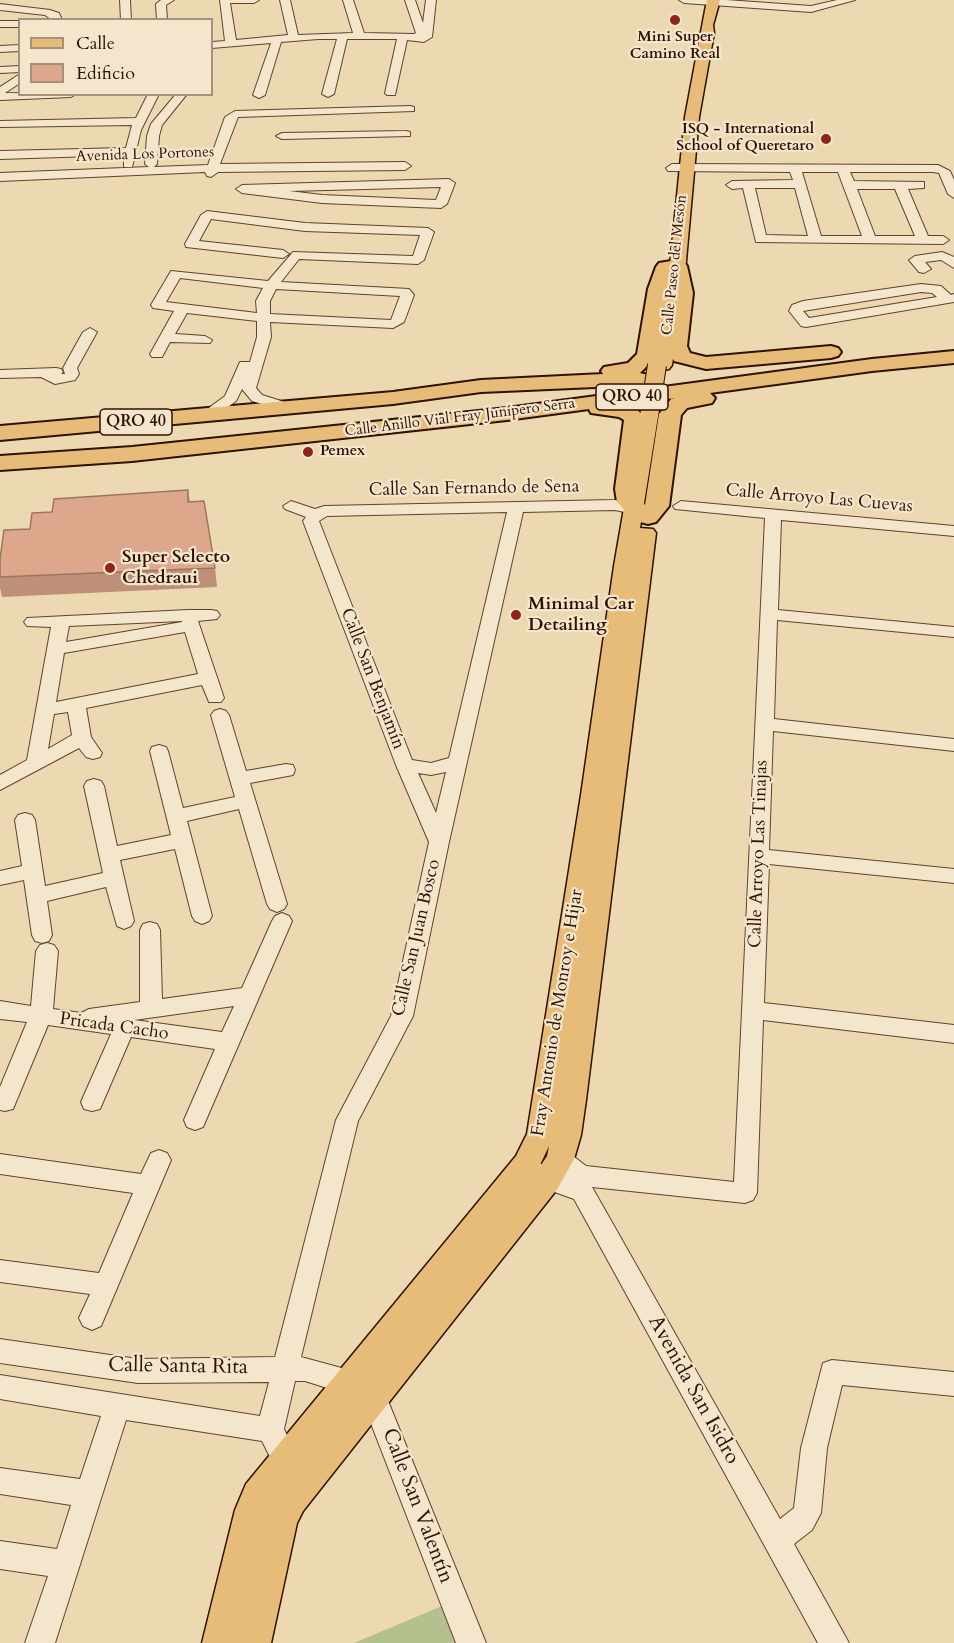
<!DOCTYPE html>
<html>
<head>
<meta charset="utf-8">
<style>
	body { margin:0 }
	#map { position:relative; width:954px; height:1643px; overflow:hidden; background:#ecd9b1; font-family:Cardo,serif }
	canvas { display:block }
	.legend { position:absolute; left:18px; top:18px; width:195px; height:78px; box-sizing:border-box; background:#f3e6cc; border:2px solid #a5917c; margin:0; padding:8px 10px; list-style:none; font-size:18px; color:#301103 }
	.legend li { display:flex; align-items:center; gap:12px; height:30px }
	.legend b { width:30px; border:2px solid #a5917c }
</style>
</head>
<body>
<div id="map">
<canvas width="954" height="1643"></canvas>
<ul class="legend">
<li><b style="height:8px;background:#e6bc78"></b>Calle</li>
<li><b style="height:16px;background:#dda78c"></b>Edificio</li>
</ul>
</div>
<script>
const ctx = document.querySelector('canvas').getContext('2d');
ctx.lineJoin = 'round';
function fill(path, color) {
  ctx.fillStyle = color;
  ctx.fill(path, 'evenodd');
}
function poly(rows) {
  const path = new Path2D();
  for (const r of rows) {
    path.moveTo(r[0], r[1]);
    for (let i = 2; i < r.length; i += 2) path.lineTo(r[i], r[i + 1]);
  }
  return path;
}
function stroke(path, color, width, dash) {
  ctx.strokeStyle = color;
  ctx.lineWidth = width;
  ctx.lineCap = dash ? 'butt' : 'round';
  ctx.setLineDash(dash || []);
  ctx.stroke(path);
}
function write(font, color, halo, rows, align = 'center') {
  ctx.font = font + ' Cardo,serif';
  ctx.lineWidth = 4.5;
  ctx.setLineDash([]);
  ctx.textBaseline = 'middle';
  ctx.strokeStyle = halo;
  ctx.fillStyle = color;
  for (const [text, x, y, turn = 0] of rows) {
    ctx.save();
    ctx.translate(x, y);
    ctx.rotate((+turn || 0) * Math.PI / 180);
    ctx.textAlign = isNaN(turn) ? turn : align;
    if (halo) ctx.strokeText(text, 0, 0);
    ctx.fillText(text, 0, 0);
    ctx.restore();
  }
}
fill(poly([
	[442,1606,456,1643,354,1643]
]), '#b4c08e');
const minor = poly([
	[120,0,130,0,131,20,121,20,120,0],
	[161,0,174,0,166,5,167,20,157,20,156,4,161,0],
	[220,0,259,0,254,3,230,3,236,40,288,35,280,0,290,0,298,35,353,33,343,0,353,0,364,33,414,34,416,33,405,0,415,0,423,23,426,0,436,0,432,37,424,42,407,40,395,95,387,95,385,93,397,39,347,39,334,94,328,97,322,94,337,39,318,39,281,42,265,95,259,98,253,95,271,43,212,48,212,42,225,41,220,0],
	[679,0,726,0,811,6,837,0,855,0,811,12,684,3,679,0],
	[0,4,50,10,59,13,62,20,52,20,45,15,0,10,0,4],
	[0,21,20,21,20,27,0,27,0,21],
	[20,45,20,51,0,52,0,46,20,45],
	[20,66,20,72,0,73,0,67,20,66],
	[20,74,20,83,5,93,76,94,71,97,0,100,0,87,20,74],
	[148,94,159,94,141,130,132,167,124,167,124,155,0,159,0,151,126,148,132,125,0,127,0,121,136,118,148,94],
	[176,94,187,94,162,125,159,136,157,164,154,167,208,165,225,117,235,111,410,106,414,107,414,111,238,117,220,164,405,162,411,166,405,170,218,172,211,177,207,176,205,172,0,181,0,173,149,167,145,164,147,136,151,124,176,94],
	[406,131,410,132,410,136,282,139,276,136,282,133,406,131],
	[672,164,938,165,950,171,954,180,954,198,948,194,939,173,933,172,850,172,854,181,924,182,924,188,908,189,928,236,943,236,949,240,943,244,756,242,743,188,732,189,726,185,732,181,793,180,790,172,668,171,666,168,672,164],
	[802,172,838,172,862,236,821,236,802,172],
	[755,188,795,188,808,236,766,235,755,188],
	[857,189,895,189,915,236,875,236,857,189],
	[449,179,455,183,447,204,441,208,322,203,242,193,236,189,242,185,449,179],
	[441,187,436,200,322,195,289,191,441,187],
	[207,211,305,223,428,228,434,232,424,260,418,264,299,259,281,282,409,289,414,295,404,322,393,328,270,322,271,337,256,388,262,395,294,405,296,408,289,412,252,401,242,389,236,401,212,419,207,420,202,419,200,416,202,413,225,396,240,362,250,362,257,337,257,321,187,313,175,334,205,336,212,340,210,343,170,342,162,357,152,357,150,354,174,311,153,308,151,305,171,271,268,281,293,252,413,256,420,235,305,231,211,219,199,241,283,250,289,254,283,258,186,247,185,244,201,215,207,211],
	[180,278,263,288,256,301,257,313,166,302,180,278],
	[276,289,400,296,391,320,270,314,270,301,276,289],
	[942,252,954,257,954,268,941,260,925,262,931,269,924,273,919,272,909,260,915,256,942,252],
	[921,284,941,286,951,295,954,294,954,302,806,327,801,326,789,311,792,305,803,301,921,284],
	[921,292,932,293,937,297,809,318,803,311,921,292],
	[90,328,97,332,77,368,79,374,75,380,55,384,41,377,0,378,0,370,56,368,61,369,63,372,61,374,65,374,63,368,83,332,90,328],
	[615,500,640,506,642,509,634,514,615,510,523,512,449,842,413,1016,358,1121,301,1357,349,1370,382,1386,486,1643,456,1643,363,1403,343,1393,305,1381,295,1381,284,1429,299,1460,296,1469,286,1473,276,1469,262,1441,126,1420,55,1643,25,1643,48,1576,0,1569,0,1541,57,1549,71,1505,0,1494,0,1468,80,1479,101,1416,0,1399,0,1375,260,1416,269,1382,138,1383,0,1363,0,1339,138,1359,275,1357,336,1120,391,1016,429,842,396,765,303,521,306,517,285,509,283,506,291,501,315,509,324,506,615,500],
	[507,512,449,758,431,763,412,760,319,521,327,516,507,512],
	[446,772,436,813,418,773,431,775,446,772],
	[681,501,954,526,954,536,781,520,778,610,954,627,954,637,777,620,774,719,954,739,954,751,773,731,769,850,954,869,954,883,769,864,764,1003,954,1025,954,1043,763,1020,757,1193,753,1200,745,1203,592,1187,780,1519,794,1508,801,1448,823,1363,832,1360,954,1372,954,1396,842,1385,827,1448,821,1513,812,1530,794,1544,849,1643,818,1643,574,1199,546,1189,529,1179,525,1172,529,1165,537,1162,562,1175,552,1166,548,1159,552,1152,560,1149,568,1152,586,1166,734,1182,765,518,675,509,673,506,681,501],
	[188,610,211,610,217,611,220,615,217,619,198,621,224,698,221,702,209,702,202,685,86,708,91,737,102,753,100,757,93,759,86,757,79,748,0,790,0,775,27,760,51,627,27,626,24,622,27,618,188,610],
	[182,621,182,622,66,642,69,626,182,621],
	[185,632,198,674,56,702,64,653,185,632],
	[68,712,72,735,48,749,54,714,68,712],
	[220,709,226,711,229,715,246,771,286,764,293,765,295,770,293,775,250,783,287,904,284,909,277,912,270,909,267,904,239,809,187,821,212,916,209,921,202,924,195,921,192,916,175,849,120,860,134,921,131,926,124,929,117,926,106,887,47,901,52,935,49,941,42,943,35,941,32,935,24,880,0,885,0,871,22,866,15,820,18,815,25,813,32,815,35,820,45,886,103,873,84,786,87,781,94,779,101,781,104,786,117,846,171,835,150,751,152,747,159,745,166,747,168,751,183,808,235,797,211,715,214,711,220,709],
	[282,913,289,916,292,921,203,1127,195,1130,187,1127,184,1120,215,1049,131,1037,100,1109,92,1111,84,1109,81,1102,111,1034,48,1025,13,1109,5,1111,0,1110,0,1087,27,1022,0,1019,0,1001,31,1006,36,951,40,945,47,943,54,945,58,951,53,1009,81,1013,89,1009,140,1002,140,930,143,924,150,922,157,924,160,930,162,999,242,988,272,921,275,916,282,913],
	[234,1006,222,1032,134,1020,234,1006],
	[159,1150,167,1153,171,1160,101,1326,92,1330,83,1326,79,1318,90,1294,0,1282,0,1260,99,1273,133,1193,0,1174,0,1154,141,1174,151,1153,159,1150]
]);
const major = poly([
	[707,0,720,0,713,25,714,33,699,117,683,294,672,365,669,369,663,370,657,369,654,365,667,294,685,117,707,0],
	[651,399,657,400,660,404,640,528,653,529,656,533,586,1100,581,1135,574,1159,558,1188,303,1511,297,1523,271,1643,202,1643,235,1510,246,1484,516,1156,527,1134,581,795,614,566,642,404,645,400,651,399],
	[549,1146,547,1156,539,1168,540,1165,549,1146]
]);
const highway = poly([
	[677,260,684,262,687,266,693,293,687,346,690,353,706,357,831,346,838,348,841,352,838,356,831,358,706,369,674,361,667,346,673,308,671,281,657,356,640,373,648,375,651,379,648,383,641,385,481,392,393,404,0,440,0,426,393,392,481,380,603,374,601,371,604,367,628,363,637,354,648,289,656,267,659,263,677,260],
	[954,351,954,363,872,371,710,393,715,398,712,403,687,408,681,415,669,506,656,522,648,524,640,522,636,517,639,513,627,512,617,502,615,489,624,420,619,417,591,413,589,409,507,420,132,461,0,470,0,456,132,447,507,408,872,359,954,351],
	[672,398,659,414,645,505,640,499,637,489,646,418,633,406,625,405,675,398,672,398]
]);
stroke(minor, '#5f432e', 2);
stroke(major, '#301103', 3);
stroke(highway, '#301103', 4);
fill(minor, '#f3e6cc');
fill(major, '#e6bc78');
fill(highway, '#e6bc78');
const majorBridge = poly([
	[651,404,657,365]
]);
stroke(majorBridge, '#301103', 20, []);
stroke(majorBridge, '#e6bc78', 18);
fill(poly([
	[188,490,190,502,215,568,217,587,2,597,0,588,0,577,30,529]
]), '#be9078');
const building = poly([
	[188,490,188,502,204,501,215,568,0,577,0,559,4,530,30,529,32,513,52,512,54,499,188,490]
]);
fill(building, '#dda78c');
stroke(building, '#9b7562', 1.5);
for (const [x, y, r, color] of [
	[675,20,6,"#8f2418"],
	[826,139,6,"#8f2418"],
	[308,452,6,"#8f2418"],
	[110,568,6,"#8f2418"],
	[516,615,6,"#8f2418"]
]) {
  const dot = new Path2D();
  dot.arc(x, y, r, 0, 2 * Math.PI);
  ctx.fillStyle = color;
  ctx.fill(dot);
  stroke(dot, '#f3e6cc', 2);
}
write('bold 15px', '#301103', '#f3e6cc', [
	["Mini Super",675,38],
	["Camino Real",675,55],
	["ISQ - International",814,130,"right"],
	["School of Queretaro",814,147,"right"],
	["Pemex",320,452,"left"]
]);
write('15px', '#301103', '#f3e6cc', [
	["Avenida Los Portones",145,155,-2],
	["Calle Paseo del Mesón",675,265,-84],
	["Calle Anillo Vial Fray Junípero Serra",460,418,-7]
]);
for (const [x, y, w] of [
	[632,397,72],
	[136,422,72]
]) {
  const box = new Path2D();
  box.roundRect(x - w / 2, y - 13, w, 26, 4.5);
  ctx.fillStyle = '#f3e6cc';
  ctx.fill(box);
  stroke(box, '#301103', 1.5);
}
write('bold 16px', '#301103', null, [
	["QRO 40",632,397],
	["QRO 40",136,422]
]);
write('18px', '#301103', '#f3e6cc', [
	["Calle San Fernando de Sena",474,489,-1],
	["Calle Arroyo Las Cuevas",819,499,5],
	["Calle San Benjamín",372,679,69],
	["Calle Arroyo Las Tinajas",759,854,-88],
	["Calle San Juan Bosco",417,938,-77],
	["Fray Antonio de Monroy e Hijar",558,1013,-81],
	["Pricada Cacho",114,1027,8]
]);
write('bold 18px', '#301103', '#f3e6cc', [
	["Super Selecto",122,558],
	["Chedraui",122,579],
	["Minimal Car",528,605],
	["Detailing",528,626]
], 'left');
write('21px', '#301103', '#f3e6cc', [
	["Calle Santa Rita",178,1367,1],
	["Avenida San Isidro",693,1390,61],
	["Calle San Valentín",417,1506,69]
]);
</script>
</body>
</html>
